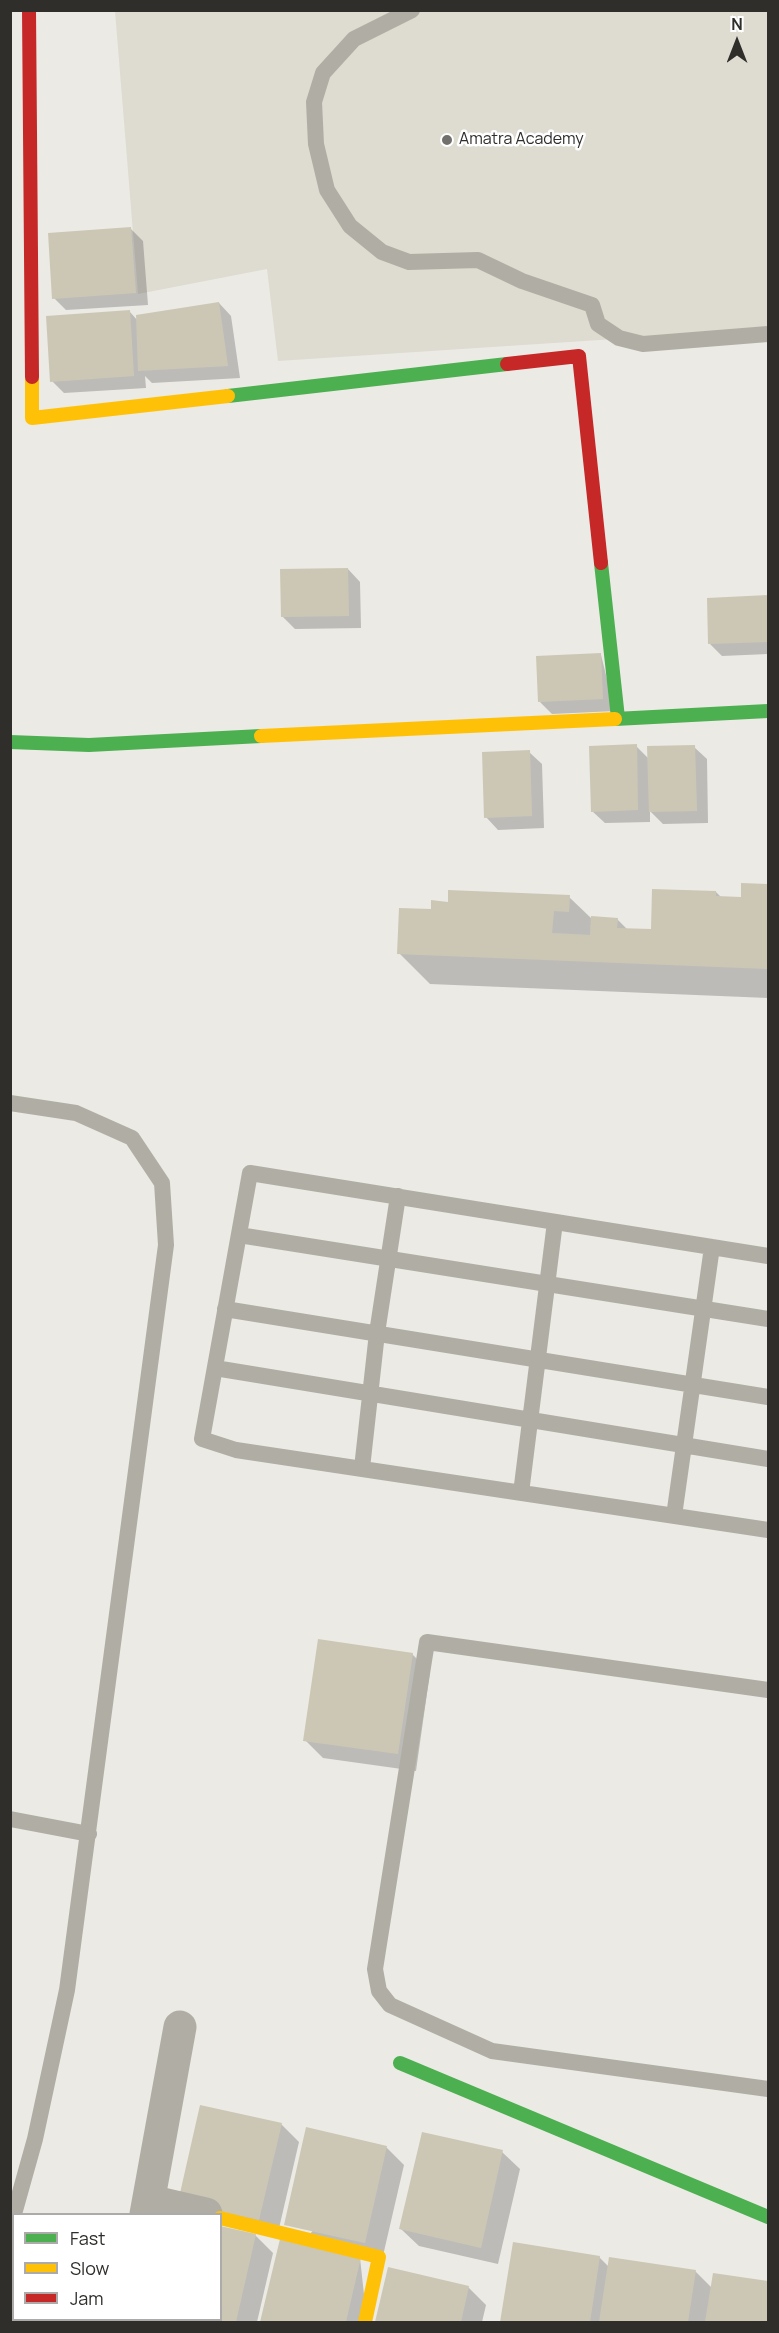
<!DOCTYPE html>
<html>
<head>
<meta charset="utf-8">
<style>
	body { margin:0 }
	#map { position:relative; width:779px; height:2333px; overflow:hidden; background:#ebeae5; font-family:Manrope,sans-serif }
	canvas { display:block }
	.frame { position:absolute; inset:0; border:12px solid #2f2e2b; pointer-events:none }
	.legend { position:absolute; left:12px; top:2213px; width:210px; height:108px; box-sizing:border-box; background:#fff; border:2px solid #acabaa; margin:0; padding:8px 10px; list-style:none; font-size:18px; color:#2f2e2b }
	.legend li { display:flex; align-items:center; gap:12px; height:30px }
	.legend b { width:30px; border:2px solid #acabaa }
	.north { position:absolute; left:707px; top:12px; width:60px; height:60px; -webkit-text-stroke:4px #fff; paint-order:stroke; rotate:0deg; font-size:16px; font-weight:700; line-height:24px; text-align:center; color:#2f2e2b }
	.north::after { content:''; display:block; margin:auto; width:21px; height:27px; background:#2f2e2b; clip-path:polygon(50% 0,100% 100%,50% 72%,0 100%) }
</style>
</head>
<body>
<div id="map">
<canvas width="779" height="2333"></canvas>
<div class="frame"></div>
<ul class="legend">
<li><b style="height:8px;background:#4caf50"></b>Fast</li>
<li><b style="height:8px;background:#ffc107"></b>Slow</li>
<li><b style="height:8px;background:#c62828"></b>Jam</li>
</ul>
<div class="north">N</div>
</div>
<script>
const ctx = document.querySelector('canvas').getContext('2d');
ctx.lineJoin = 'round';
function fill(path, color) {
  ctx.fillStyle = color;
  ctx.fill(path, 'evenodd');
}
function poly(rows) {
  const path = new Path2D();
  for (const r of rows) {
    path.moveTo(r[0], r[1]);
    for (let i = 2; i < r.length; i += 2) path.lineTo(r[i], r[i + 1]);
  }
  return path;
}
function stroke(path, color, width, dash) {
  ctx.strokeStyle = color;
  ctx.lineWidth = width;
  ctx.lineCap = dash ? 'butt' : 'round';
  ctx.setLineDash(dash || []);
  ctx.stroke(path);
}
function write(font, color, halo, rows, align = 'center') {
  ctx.font = font + ' Manrope,sans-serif';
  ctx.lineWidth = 5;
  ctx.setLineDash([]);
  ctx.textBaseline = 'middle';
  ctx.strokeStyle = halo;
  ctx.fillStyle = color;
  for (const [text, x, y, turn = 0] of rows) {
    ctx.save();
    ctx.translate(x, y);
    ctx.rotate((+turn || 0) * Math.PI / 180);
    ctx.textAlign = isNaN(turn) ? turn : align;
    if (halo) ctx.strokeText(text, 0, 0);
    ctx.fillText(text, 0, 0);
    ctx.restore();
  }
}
fill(poly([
	[115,11,768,11,768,329,278,361,267,269,138,294]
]), '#dedbd1');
fill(poly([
	[131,229,143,241,148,305,66,310,54,298],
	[219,303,231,316,240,378,152,383,145,376,146,388,64,393,52,381,130,312,138,321],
	[348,569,360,582,361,628,295,629,282,616],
	[768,597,768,654,722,656,710,644,708,599],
	[601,655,615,711,552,714,540,702],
	[636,746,649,759,694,747,707,759,708,823,663,824,650,811,650,822,605,823,592,811],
	[529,752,542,764,544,828,498,830,486,817],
	[742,885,768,886,768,998,430,984,399,953,433,910,449,903,569,897,591,918,617,919,628,930,652,931,716,892,721,897,742,898],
	[412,1654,430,1672,416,1771,323,1758,305,1740],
	[281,2124,299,2142,277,2237,220,2224],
	[386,2147,404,2165,382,2260,303,2242],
	[502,2152,520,2169,498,2264,419,2246,401,2229],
	[255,2235,273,2253,257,2322,164,2322,161,2320,220,2320],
	[281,2241,360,2258,367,2322,262,2322],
	[514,2244,599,2257,609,2267,695,2271,712,2288,714,2274,768,2282,768,2322,502,2322],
	[468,2287,486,2305,482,2322,377,2322]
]), '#0003');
fill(poly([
	[131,227,136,293,52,299,48,233],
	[219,302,228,366,138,371,136,315],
	[130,310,134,376,50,382,46,316],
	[348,568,349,616,281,617,280,569],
	[768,595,768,642,708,644,707,598],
	[601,653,603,699,538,702,536,656],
	[637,744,638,810,591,812,589,746],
	[695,745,697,811,649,812,647,746],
	[530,750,532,816,484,818,482,752],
	[741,883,768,884,768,969,397,954,399,908,431,909,431,900,448,902,448,890,570,895,569,912,554,911,552,933,590,935,591,916,618,918,617,928,651,929,652,889,716,891,716,896,741,897],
	[318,1639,413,1653,398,1754,303,1741],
	[200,2105,282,2123,259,2220,178,2202],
	[306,2127,387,2146,365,2243,284,2225],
	[422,2132,503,2150,481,2248,399,2229],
	[220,2226,256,2234,236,2322,186,2320,220,2320],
	[280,2239,361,2257,346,2322,260,2322],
	[513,2242,600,2256,590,2322,500,2322],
	[609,2257,696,2270,688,2322,599,2322],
	[388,2267,469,2286,461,2322,375,2322],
	[713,2273,768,2281,768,2322,705,2322]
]), '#ccc7b5');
stroke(poly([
	[412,10,354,39,323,73,314,102,316,144,327,190,350,226,382,252,409,262,478,260,522,281,592,305,598,324,619,338,643,344,768,334],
	[10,1103,76,1113,132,1138,162,1183,166,1245,67,1990,35,2139,14,2214],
	[239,1235,768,1319],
	[768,1256,250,1173,202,1439,236,1450,768,1530],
	[225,1309,768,1397],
	[215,1368,768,1459],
	[362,1468,377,1333,398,1196],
	[521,1493,555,1222],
	[674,1516,712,1247],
	[768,1690,427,1642,375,1969,379,1991,390,2005,492,2051,768,2089],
	[10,1819,89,1834]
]), '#b0aea4', 16);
stroke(poly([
	[150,2201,206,2214],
	[146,2214,180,2027],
	[112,2322,113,2320]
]), '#b0aea4', 33);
stroke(poly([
	[228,396,507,364],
	[601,563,618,718],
	[615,719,768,711],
	[10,742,89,745,261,736],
	[400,2063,768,2217]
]), '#4caf50', 14);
stroke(poly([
	[32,377,32,418,228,396],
	[261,736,615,719],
	[220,2218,379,2257,365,2322]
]), '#ffc107', 14);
stroke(poly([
	[29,10,32,377],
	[507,364,579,356,601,563]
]), '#c62828', 14);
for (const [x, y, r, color] of [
	[447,140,6,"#71706c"]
]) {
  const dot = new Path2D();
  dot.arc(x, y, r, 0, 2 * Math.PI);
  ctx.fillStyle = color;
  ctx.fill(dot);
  stroke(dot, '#fff', 2);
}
write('16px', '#2f2e2b', '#fff', [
	["Amatra Academy",459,140]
], 'left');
</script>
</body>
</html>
